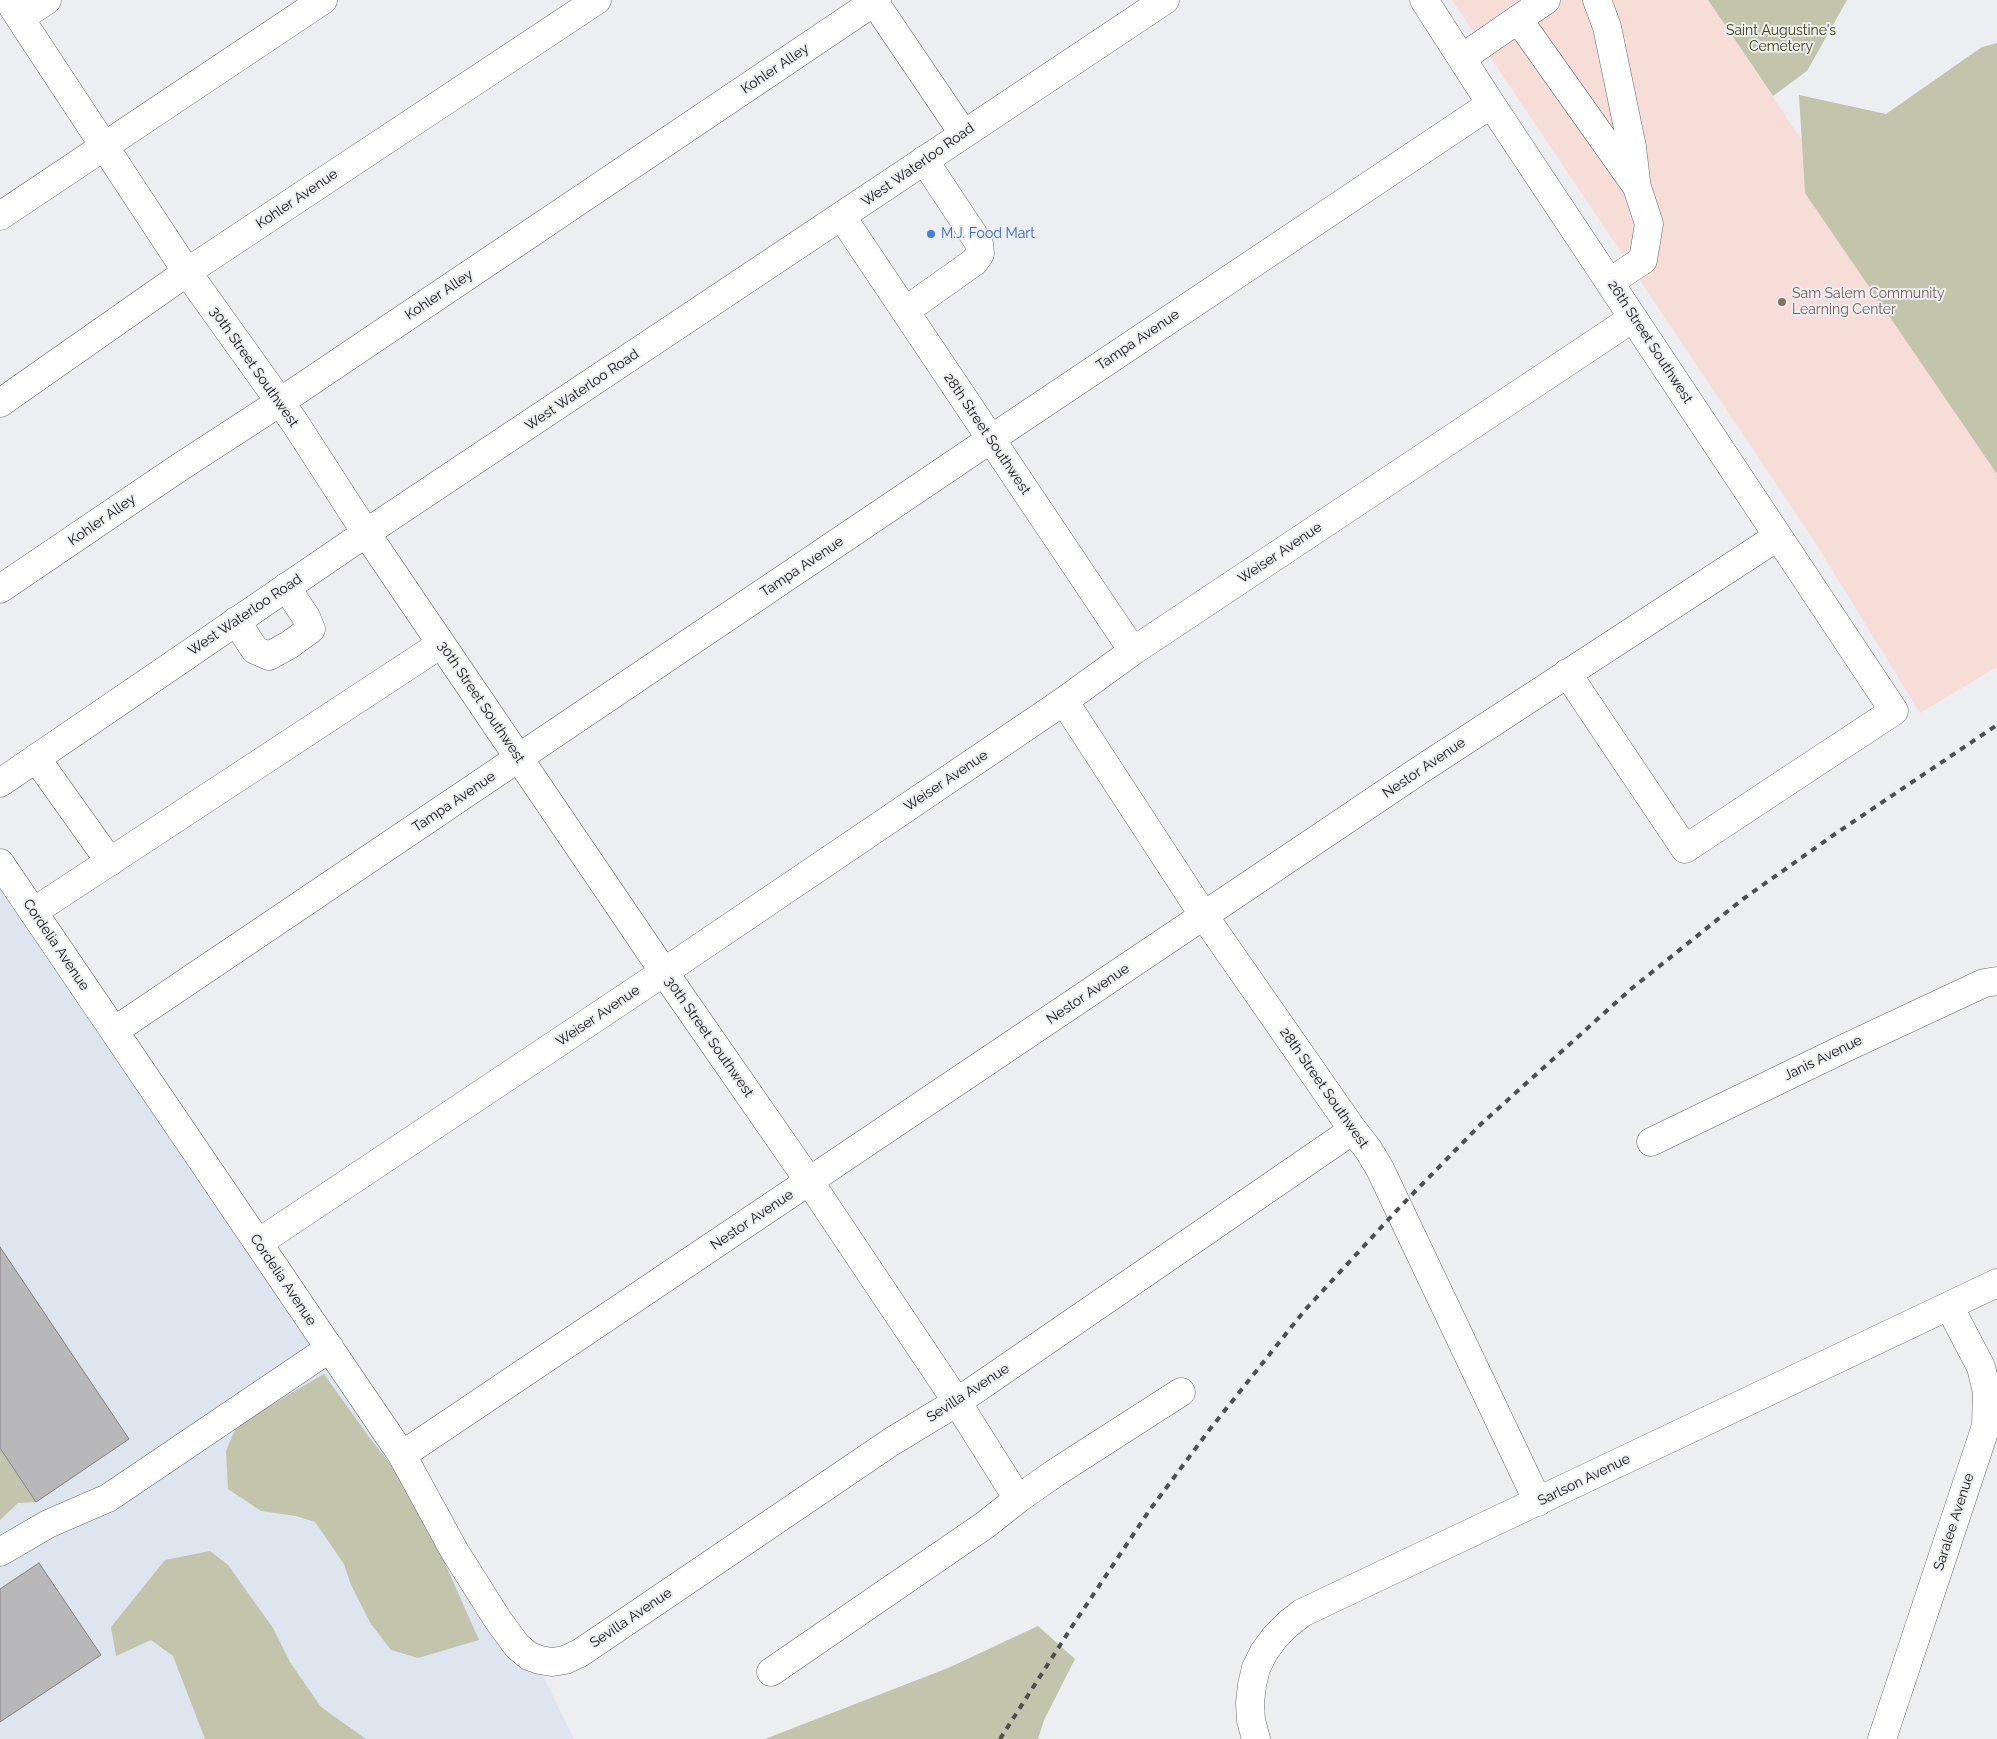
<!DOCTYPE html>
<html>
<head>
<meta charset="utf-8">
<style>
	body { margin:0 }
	canvas { display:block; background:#eceef1 }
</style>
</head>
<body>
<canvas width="1997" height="1739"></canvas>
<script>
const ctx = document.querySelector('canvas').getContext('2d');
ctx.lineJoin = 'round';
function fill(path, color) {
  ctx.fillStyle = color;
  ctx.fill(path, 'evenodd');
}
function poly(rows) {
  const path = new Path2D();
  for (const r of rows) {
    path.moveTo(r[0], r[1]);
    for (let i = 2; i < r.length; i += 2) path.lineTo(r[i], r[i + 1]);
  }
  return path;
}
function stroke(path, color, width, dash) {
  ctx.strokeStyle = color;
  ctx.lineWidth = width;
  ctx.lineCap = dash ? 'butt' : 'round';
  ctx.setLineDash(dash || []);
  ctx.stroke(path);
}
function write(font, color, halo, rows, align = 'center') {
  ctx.font = font + ' Raleway,sans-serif';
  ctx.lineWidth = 4;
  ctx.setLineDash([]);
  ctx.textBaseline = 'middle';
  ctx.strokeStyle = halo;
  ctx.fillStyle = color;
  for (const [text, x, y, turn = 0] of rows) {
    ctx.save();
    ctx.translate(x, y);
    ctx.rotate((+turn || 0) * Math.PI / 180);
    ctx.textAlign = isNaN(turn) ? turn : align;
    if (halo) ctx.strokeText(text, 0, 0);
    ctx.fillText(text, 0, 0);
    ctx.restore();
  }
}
fill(poly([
	[0,863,535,1659,574,1739,0,1739]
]), '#dfe5ef');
fill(poly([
	[1452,0,1708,0,1997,432,1997,667,1920,713,1813,539]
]), '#f7ddd8');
fill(poly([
	[1708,0,1847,0,1807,71,1773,96],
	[1997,43,1997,474,1805,193,1799,95,1886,114,1982,47],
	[324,1374,369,1437,415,1496,479,1640,418,1658,391,1650,371,1624,351,1585,344,1564,315,1522,296,1516,261,1511,228,1489,226,1451,237,1425],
	[0,1448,36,1502,18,1503,0,1520],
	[210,1551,228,1565,273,1628,290,1662,321,1707,366,1739,205,1739,173,1656,151,1640,116,1656,111,1627,165,1560],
	[1038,1626,1075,1659,1044,1720,1038,1739,765,1739,948,1668]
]), '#c2c4ac');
const building = poly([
	[0,1247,129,1439,36,1502,0,1448,0,1247],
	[39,1563,101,1655,0,1722,0,1589,39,1563]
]);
fill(building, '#b8b7ba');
stroke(building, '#807f82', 1);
const minor = poly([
	[8,0,187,272,295,423,366,533,664,972,809,1181,957,1402,1018,1499],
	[873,0,963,133],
	[1424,0,1491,104,1894,711,1685,849,1567,673],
	[1597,0,1607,27,1632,147,1636,181],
	[20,18,47,0],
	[1518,19,1637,187,1649,224,1643,260,1610,282],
	[1462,58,1546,0],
	[0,216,323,0],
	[842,217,1133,651],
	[905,311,974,262,980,254,979,243,924,160],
	[0,403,187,272,597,0],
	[0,589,177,469,280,402,877,0],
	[236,621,255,650,269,656,289,645,311,629,306,617,286,587],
	[1064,701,1204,916,1353,1130,1368,1149,1380,1169,1538,1502],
	[36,758,110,862],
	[0,863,402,1455,455,1552,498,1620,517,1646,529,1656,540,1660,552,1662,565,1660,580,1653,891,1442,957,1402,1353,1130],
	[33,912,441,644],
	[114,1031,991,439,1491,104],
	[1651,1142,1845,1048,1984,983,1997,981],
	[258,1243,664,972,1064,701,1133,651,1633,318],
	[402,1455,1420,770,1777,537],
	[0,1552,48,1524,108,1498,330,1348],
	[771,1672,985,1525,1018,1499,1055,1473,1181,1392],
	[1256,1739,1251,1720,1250,1703,1252,1685,1256,1668,1264,1652,1275,1637,1288,1624,1302,1613,1997,1283],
	[1882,1739,1986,1426,1987,1392,1981,1367,1949,1306]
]);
const major = poly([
	[0,783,366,533,1165,0]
]);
stroke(minor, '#67696c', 29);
stroke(major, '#67696c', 29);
stroke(minor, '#fff', 28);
stroke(major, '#fff', 28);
stroke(poly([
	[1000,1739,1073,1625,1149,1511,1210,1429,1305,1310,1399,1208,1481,1124,1631,989,1743,899,1835,834,1997,725]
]), '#4e4f51', 4, [6, 6]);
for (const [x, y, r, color] of [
	[931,234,5,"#3f7fe0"],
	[1782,302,5,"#8d6e63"]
]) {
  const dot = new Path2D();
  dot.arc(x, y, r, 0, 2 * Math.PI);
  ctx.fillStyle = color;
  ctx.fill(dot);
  stroke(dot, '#eceef1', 2);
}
write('14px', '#404206', '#eceef1', [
	["Saint Augustine's",1781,31],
	["Cemetery",1781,47]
]);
write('14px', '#101112', '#eceef1', [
	["Kohler Alley",775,69,-34],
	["West Waterloo Road",918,165,-35],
	["Kohler Avenue",297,199,-34],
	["Kohler Alley",439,295,-34],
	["Tampa Avenue",1138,340,-34],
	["26th Street Southwest",1650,342,57],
	["30th Street Southwest",254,367,55],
	["West Waterloo Road",582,390,-34],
	["28th Street Southwest",987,434,56],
	["Kohler Alley",102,520,-35],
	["Weiser Avenue",1280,553,-34],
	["Tampa Avenue",802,567,-34],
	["West Waterloo Road",245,615,-34],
	["30th Street Southwest",481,702,56],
	["Nestor Avenue",1424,768,-34],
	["Weiser Avenue",946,781,-34],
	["Tampa Avenue",454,802,-34],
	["Cordelia Avenue",56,945,56],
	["Nestor Avenue",1088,994,-34],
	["Weiser Avenue",598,1016,-34],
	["30th Street Southwest",709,1037,55],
	["Janis Avenue",1823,1058,-26],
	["28th Street Southwest",1324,1088,55],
	["Nestor Avenue",752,1220,-34],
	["Cordelia Avenue",283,1280,56],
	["Sevilla Avenue",968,1393,-33],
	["Sarlson Avenue",1584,1480,-26],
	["Saralee Avenue",1954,1522,-72],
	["Sevilla Avenue",631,1618,-34]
]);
write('14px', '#366cbe', '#eceef1', [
	["M.J. Food Mart",941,234]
], 'left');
write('14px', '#785e54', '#eceef1', [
	["Sam Salem Community",1792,294],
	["Learning Center",1792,310]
], 'left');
</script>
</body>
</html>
